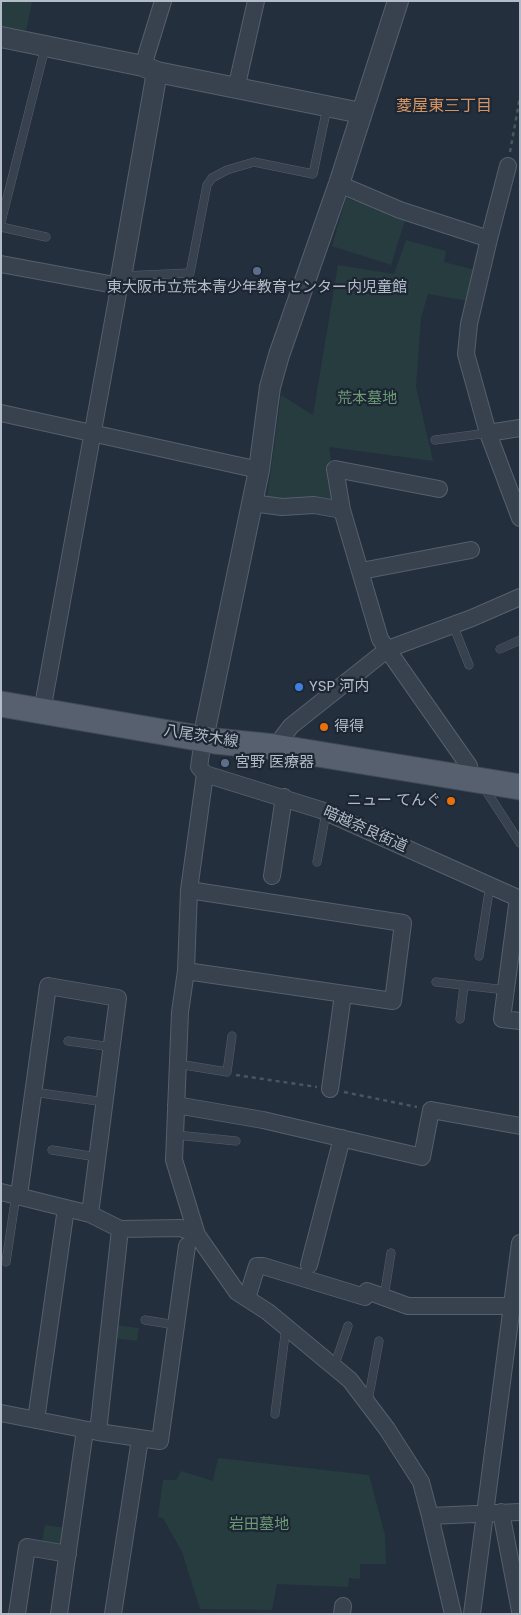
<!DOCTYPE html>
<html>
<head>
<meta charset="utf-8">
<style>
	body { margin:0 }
	#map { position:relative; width:521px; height:1615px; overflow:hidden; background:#242f3e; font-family:Poppins,sans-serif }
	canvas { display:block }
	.frame { position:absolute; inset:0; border:2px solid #b4bcc9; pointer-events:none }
</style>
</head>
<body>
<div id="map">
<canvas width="521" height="1615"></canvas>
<div class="frame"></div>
</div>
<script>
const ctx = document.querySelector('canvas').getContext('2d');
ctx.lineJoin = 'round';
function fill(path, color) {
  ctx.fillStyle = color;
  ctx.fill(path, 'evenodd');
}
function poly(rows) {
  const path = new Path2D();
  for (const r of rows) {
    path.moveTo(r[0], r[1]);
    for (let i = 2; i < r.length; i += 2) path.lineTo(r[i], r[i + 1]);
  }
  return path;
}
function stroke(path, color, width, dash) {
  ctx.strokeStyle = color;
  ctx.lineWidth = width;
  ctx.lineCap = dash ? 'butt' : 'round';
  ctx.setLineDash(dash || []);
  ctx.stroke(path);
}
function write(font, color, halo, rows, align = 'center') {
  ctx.font = font + ' Poppins,"Noto Sans JP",sans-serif';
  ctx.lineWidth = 4.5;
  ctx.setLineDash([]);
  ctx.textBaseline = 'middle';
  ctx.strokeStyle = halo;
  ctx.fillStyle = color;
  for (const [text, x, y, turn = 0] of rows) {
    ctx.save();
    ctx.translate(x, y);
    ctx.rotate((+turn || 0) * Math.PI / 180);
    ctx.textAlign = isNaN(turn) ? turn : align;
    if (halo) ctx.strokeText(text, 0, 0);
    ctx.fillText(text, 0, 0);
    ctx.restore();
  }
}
fill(poly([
	[1,1,32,1,26,31,1,26],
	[346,198,406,217,391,265,332,246],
	[406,240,446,251,444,262,475,270,468,301,428,294,421,318,416,387,433,461,329,447,338,502,267,498,281,395,313,415,338,265,394,274],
	[115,1325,139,1328,137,1341,113,1338],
	[218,1458,369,1475,385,1535,386,1564,360,1564,360,1579,349,1578,348,1587,277,1584,272,1610,200,1609,182,1552,163,1518,158,1517,163,1480,176,1480,181,1471,213,1481],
	[45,1525,66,1528,63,1546,42,1542]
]), '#263c3f');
const service = poly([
	[1,222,45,48],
	[1,227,46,237],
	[122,276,190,273,207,185,212,178,227,170,254,162,313,174,327,108],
	[435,440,488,433],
	[453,625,469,665],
	[500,649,520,640],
	[483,786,520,843],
	[317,862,326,813],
	[479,956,490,885],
	[436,982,506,990],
	[460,1019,464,985],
	[68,1041,112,1047],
	[178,1064,227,1072,232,1036],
	[33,1092,105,1102],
	[176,1135,236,1141],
	[52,1150,97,1157],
	[6,1262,16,1195],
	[384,1297,391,1253],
	[145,1320,176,1325],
	[334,1367,348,1326],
	[368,1401,379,1341],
	[275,1414,286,1327]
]);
const minor = poly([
	[143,66,163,1],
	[236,89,256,1],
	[339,184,400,210,489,239,469,324,466,354,488,433,520,518],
	[489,239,508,166],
	[1,264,120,286],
	[1,413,259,470],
	[488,433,520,428],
	[252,503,282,507,314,505,342,510,380,639,469,766,470,779],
	[342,510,335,469,439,489],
	[361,571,471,550],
	[42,711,121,277],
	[203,739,199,767,205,774,189,890,186,971,180,1012,174,1160,197,1235,237,1292,268,1312,350,1380,387,1429,421,1482,430,1516,520,1512],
	[275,747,291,726,388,649,472,618,520,597],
	[205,774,321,810,520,899],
	[272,876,284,797],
	[518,898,502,1019,520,1021],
	[186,971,393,1001,403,923,189,890],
	[330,1089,343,994],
	[176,1105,263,1120,422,1157,431,1110,520,1126],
	[1,1192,90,1214,120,1229,181,1228,197,1235],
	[19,1195,48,986,118,998,90,1214],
	[309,1265,342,1138],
	[247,1298,257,1266,263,1266,365,1297,367,1291,408,1306,520,1306],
	[1,1413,98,1432,160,1441,187,1246],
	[36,1420,66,1208],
	[98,1432,120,1229],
	[501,1512,520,1611],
	[430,1516,453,1614],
	[17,1614,27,1547,68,1554],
	[59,1614,85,1430],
	[113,1614,140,1439],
	[342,1614,343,1606],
	[472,1614,520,1243]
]);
const tertiary = poly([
	[1,37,143,66,157,72,361,113],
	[121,277,157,72],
	[203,739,259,470,270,387,279,355,339,184,398,1]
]);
const primary = poly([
	[1,704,215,741,275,747,520,787]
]);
stroke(service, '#565f6c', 9);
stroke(minor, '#565f6c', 18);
stroke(tertiary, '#565f6c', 22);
stroke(primary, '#414a57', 27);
stroke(poly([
	[510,152,520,97],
	[236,1075,317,1087],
	[344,1092,417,1107]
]), '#44595c', 2.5, [4, 4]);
stroke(service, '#38414e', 8);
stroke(minor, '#38414e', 16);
stroke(tertiary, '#38414e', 20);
stroke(primary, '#56606e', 25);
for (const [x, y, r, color] of [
	[257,271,5,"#5c6f8a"],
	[299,687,5,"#3f7fe0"],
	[324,727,5,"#e8710a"],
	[225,763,5,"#5c6f8a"],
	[451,801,5,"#e8710a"]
]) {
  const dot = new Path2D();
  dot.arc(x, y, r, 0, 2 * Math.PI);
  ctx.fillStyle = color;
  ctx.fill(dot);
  stroke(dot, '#1d2633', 2);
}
write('15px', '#b4bcc9', '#1d2633', [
	["東大阪市立荒本青少年教育センター内児童館",257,288,"center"],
	["YSP 河内",309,687],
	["得得",334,727],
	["宮野 医療器",235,763],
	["ニュー てんぐ",441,801,"right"]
], 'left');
write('15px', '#6b9a76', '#1d2633', [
	["荒本墓地",367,399],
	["岩田墓地",259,1525]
]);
write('15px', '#b4bcc9', '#1d2633', [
	["八尾茨木線",201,737,9],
	["暗越奈良街道",365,830,24]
]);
write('16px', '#d59563', '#1d2633', [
	["菱屋東三丁目",444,107]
]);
</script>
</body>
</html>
